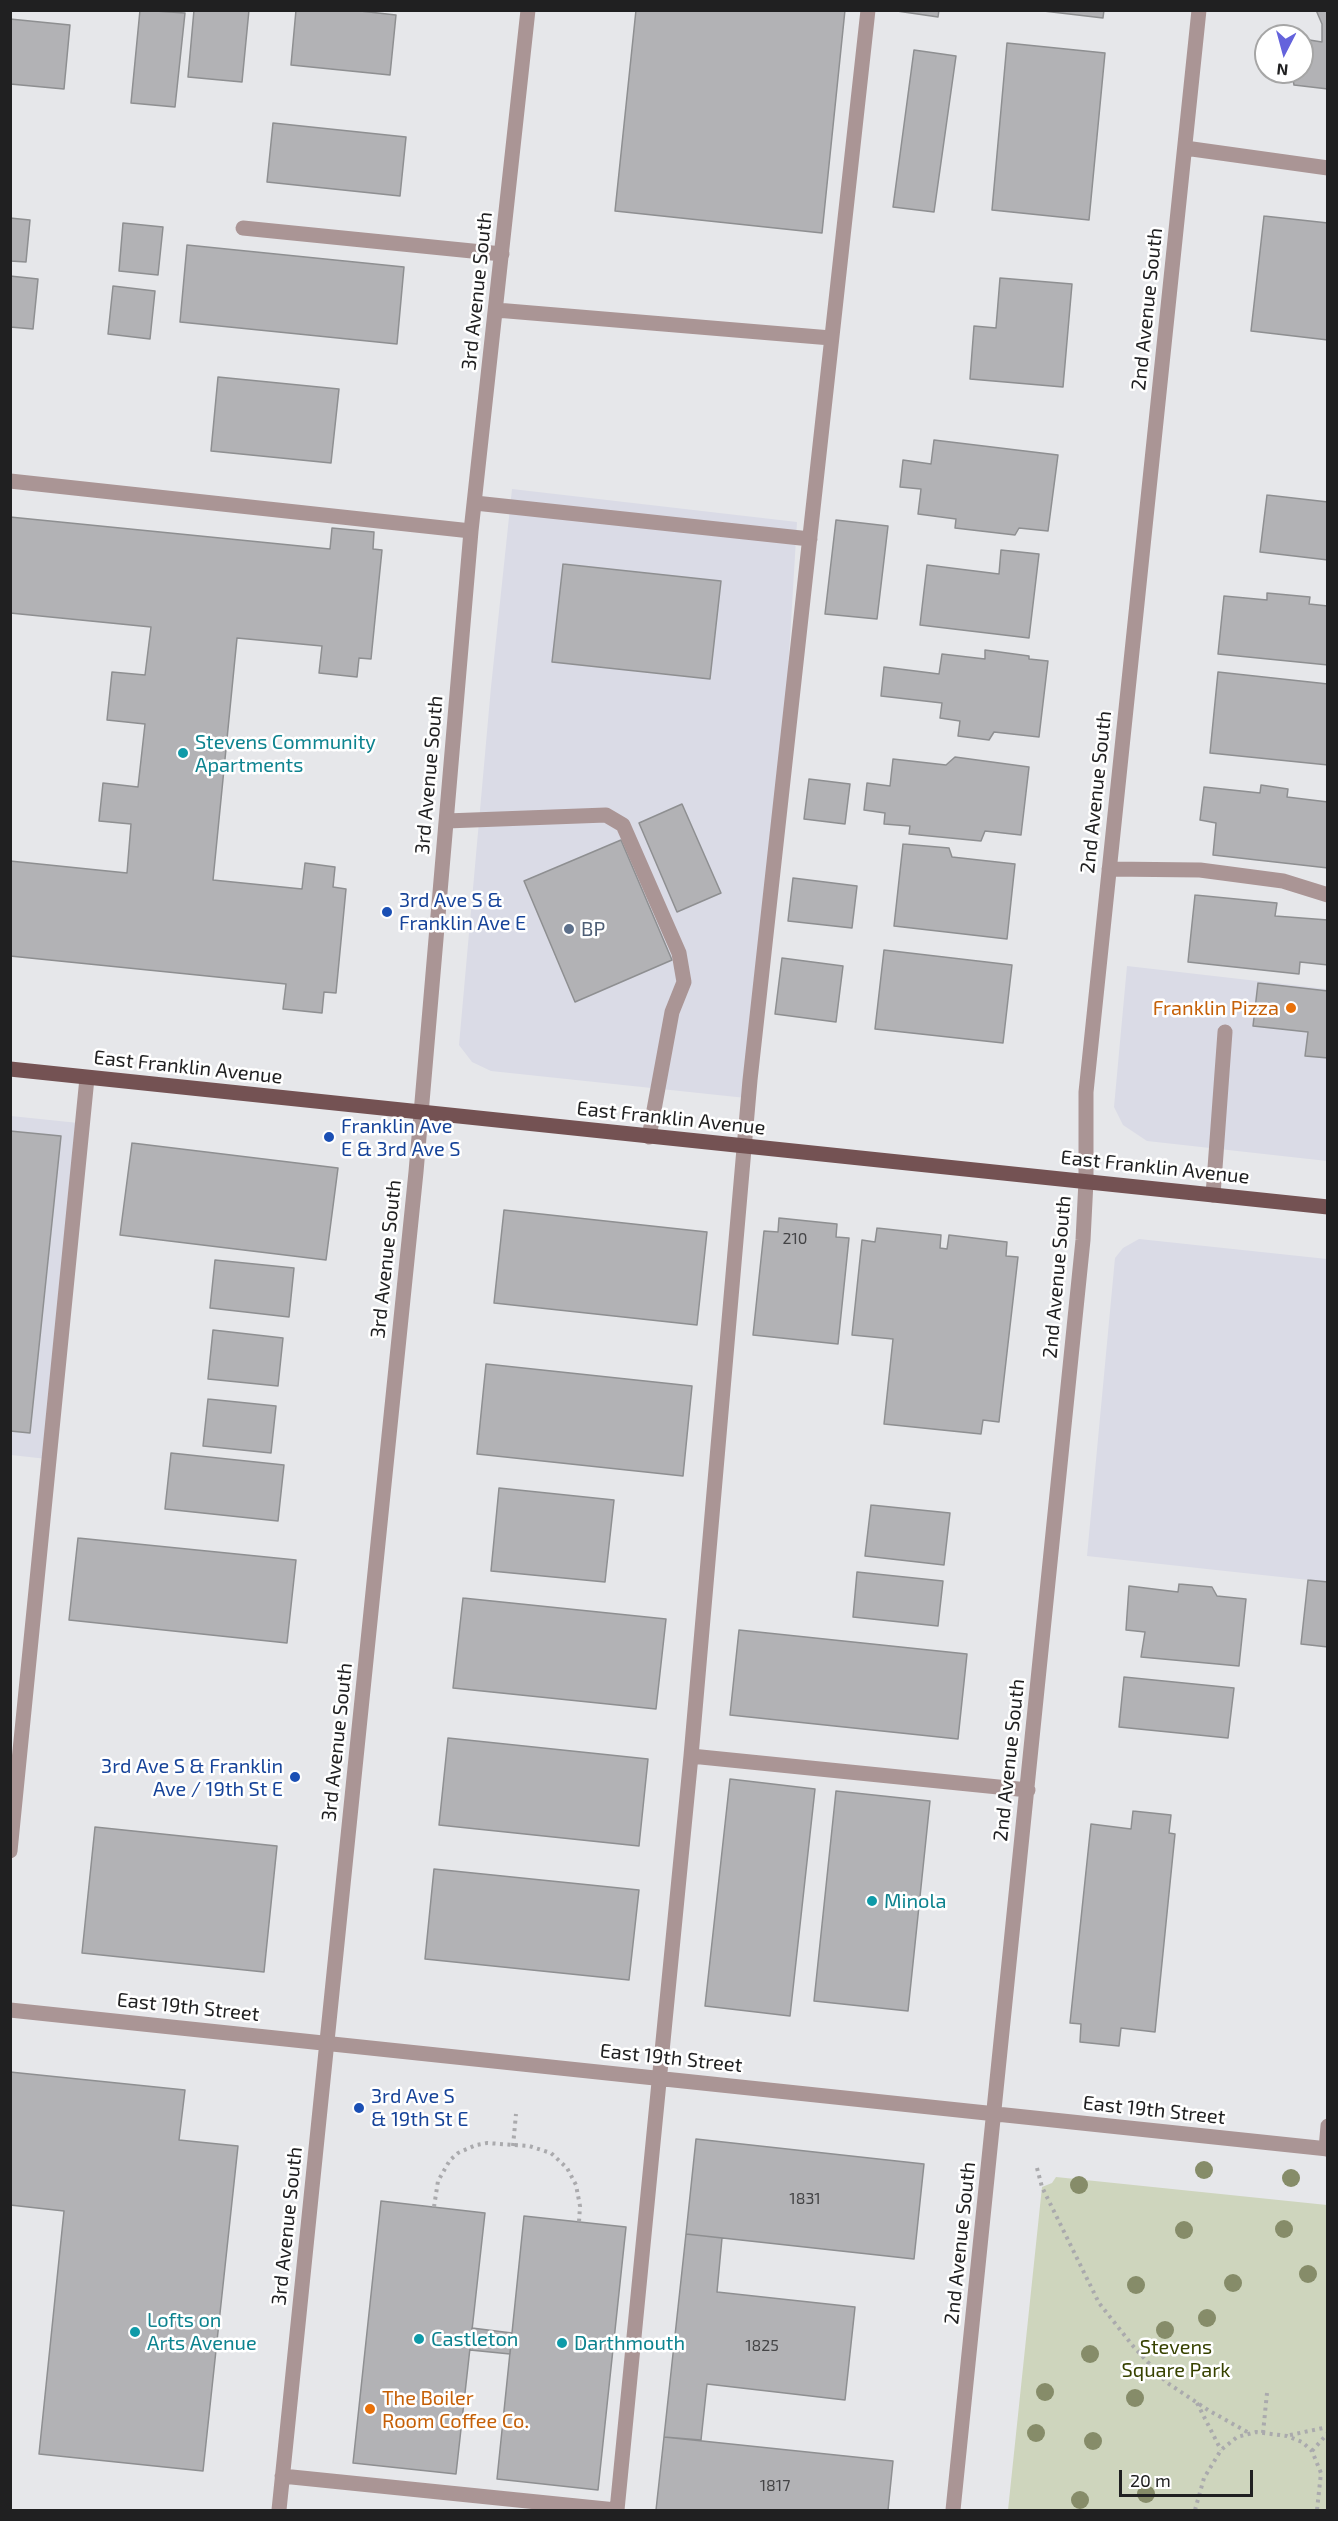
<!DOCTYPE html>
<html>
<head>
<meta charset="utf-8">
<style>
	body { margin:0 }
	#map { position:relative; width:1338px; height:2521px; overflow:hidden; background:#e6e7ea; font-family:"Exo 2",sans-serif }
	canvas { display:block }
	.frame { position:absolute; inset:0; border:12px solid #202021; pointer-events:none }
	.north { position:absolute; left:1254px; top:24px; width:60px; height:60px; box-sizing:border-box; background:#fff; border:2px solid #a6a6a6; border-radius:50%; rotate:186deg; font-size:16px; font-weight:700; line-height:24px; text-align:center; color:#202021 }
	.north::after { content:''; display:block; margin:auto; width:21px; height:27px; background:#6463dc; clip-path:polygon(50% 0,100% 100%,50% 72%,0 100%) }
	.scale { position:absolute; left:1119px; top:2470px; width:134px; height:27px; box-sizing:border-box; border:3px solid #202021; border-top:0; padding-left:8px; font-size:18px; line-height:21px; white-space:nowrap; color:#202021; -webkit-text-stroke:4px #fff; paint-order:stroke }
</style>
</head>
<body>
<div id="map">
<canvas width="1338" height="2521"></canvas>
<div class="frame"></div>
<div class="north">N</div>
<div class="scale">20 m</div>
</div>
<script>
const ctx = document.querySelector('canvas').getContext('2d');
ctx.lineJoin = 'round';
function fill(path, color) {
  ctx.fillStyle = color;
  ctx.fill(path, 'evenodd');
}
function poly(rows) {
  const path = new Path2D();
  for (const r of rows) {
    path.moveTo(r[0], r[1]);
    for (let i = 2; i < r.length; i += 2) path.lineTo(r[i], r[i + 1]);
  }
  return path;
}
function stroke(path, color, width, dash) {
  ctx.strokeStyle = color;
  ctx.lineWidth = width;
  ctx.lineCap = dash ? 'butt' : 'round';
  ctx.setLineDash(dash || []);
  ctx.stroke(path);
}
function write(font, color, halo, rows, align = 'center') {
  ctx.font = font + ' "Exo 2",sans-serif';
  ctx.lineWidth = 5;
  ctx.setLineDash([]);
  ctx.textBaseline = 'middle';
  ctx.strokeStyle = halo;
  ctx.fillStyle = color;
  for (const [text, x, y, turn = 0] of rows) {
    ctx.save();
    ctx.translate(x, y);
    ctx.rotate((+turn || 0) * Math.PI / 180);
    ctx.textAlign = isNaN(turn) ? turn : align;
    if (halo) ctx.strokeText(text, 0, 0);
    ctx.fillText(text, 0, 0);
    ctx.restore();
  }
}
fill(poly([
	[512,489,797,522,785,723,746,1098,491,1071,472,1062,459,1045,491,687],
	[1127,966,1327,989,1327,1161,1147,1141,1123,1125,1114,1107],
	[11,1116,88,1124,47,1459,11,1455],
	[1139,1239,1327,1259,1327,1582,1087,1556,1115,1258,1123,1248]
]), '#dadbe6');
fill(poly([
	[1056,2177,1327,2205,1327,2510,1008,2510,1042,2187,1052,2183]
]), '#ced5bd');
const building = poly([
	[140,10,185,13,175,107,131,103,140,10],
	[194,10,249,10,242,82,188,77,194,10],
	[296,10,351,10,396,15,390,75,291,65,296,10],
	[636,10,845,10,822,233,615,211,636,10],
	[890,10,939,10,938,17,890,10],
	[1035,10,1104,10,1103,18,1035,10],
	[1316,10,1328,10,1328,89,1294,85,1292,74,1302,72,1303,39,1322,42,1322,24,1316,10],
	[10,19,70,25,64,89,10,84,10,19],
	[1007,43,1105,53,1089,220,992,210,1007,43],
	[914,50,956,56,934,212,893,207,914,50],
	[273,123,406,137,400,196,267,182,273,123],
	[1264,216,1328,223,1328,340,1251,331,1264,216],
	[10,218,30,220,26,262,10,261,10,218],
	[123,223,163,227,158,275,119,271,123,223],
	[187,245,404,267,397,344,180,322,187,245],
	[10,276,38,279,33,329,10,327,10,276],
	[1000,278,1072,284,1063,387,970,379,974,326,996,328,1000,278],
	[113,286,155,291,150,339,108,334,113,286],
	[218,377,339,389,331,463,211,451,218,377],
	[934,440,1058,455,1048,531,1019,528,1015,535,955,528,956,519,918,514,921,489,900,487,903,460,931,464,934,440],
	[1267,495,1328,502,1328,560,1260,552,1267,495],
	[10,517,330,549,332,528,374,532,373,549,382,550,371,659,359,658,357,677,319,673,322,646,237,638,213,880,302,889,305,863,335,867,333,887,346,889,336,993,324,992,322,1013,283,1009,286,984,10,956,10,861,127,873,131,824,99,821,103,783,138,787,145,724,107,720,112,672,145,675,151,627,10,613,10,517],
	[836,520,888,526,877,619,825,614,836,520],
	[1001,550,1039,554,1029,638,920,625,927,565,999,574,1001,550],
	[563,564,721,581,710,679,552,662,563,564],
	[1267,593,1310,597,1309,604,1328,606,1328,665,1218,654,1224,596,1267,600,1267,593],
	[985,650,1029,656,1029,659,1048,661,1039,737,994,732,989,740,958,736,960,721,940,718,942,703,881,696,884,667,939,674,942,654,985,659,985,650],
	[1218,672,1328,684,1328,765,1210,753,1218,672],
	[955,757,1029,767,1021,835,985,831,981,841,909,834,910,826,884,824,885,813,864,810,867,783,890,786,893,759,946,765,955,757],
	[809,779,850,784,845,824,804,819,809,779],
	[1261,785,1288,789,1287,797,1328,802,1328,868,1213,855,1216,823,1200,820,1204,787,1260,793,1261,785],
	[682,804,721,893,677,912,639,823,682,804],
	[621,840,672,960,575,1002,524,881,621,840],
	[903,844,949,848,952,857,1015,864,1007,939,894,926,903,844],
	[793,878,857,886,852,928,788,921,793,878],
	[1195,895,1277,903,1275,916,1328,920,1328,965,1300,962,1299,974,1188,962,1195,895],
	[884,950,1012,965,1003,1043,875,1029,884,950],
	[782,958,843,966,836,1022,775,1014,782,958],
	[1258,983,1328,991,1328,1058,1305,1056,1308,1032,1253,1026,1258,983],
	[10,1131,61,1136,30,1433,10,1431,10,1131],
	[132,1143,338,1168,326,1260,120,1235,132,1143],
	[504,1210,707,1232,697,1325,494,1303,504,1210],
	[779,1218,837,1224,836,1237,849,1238,838,1344,753,1335,764,1231,778,1232,779,1218],
	[877,1228,941,1235,940,1248,947,1249,949,1235,1007,1242,1006,1256,1018,1257,999,1422,983,1420,981,1434,884,1424,893,1339,852,1335,862,1240,875,1242,877,1228],
	[215,1260,294,1268,289,1317,210,1308,215,1260],
	[213,1330,283,1338,278,1386,208,1379,213,1330],
	[486,1364,692,1386,683,1476,477,1454,486,1364],
	[208,1399,276,1406,271,1453,203,1446,208,1399],
	[171,1453,284,1465,278,1521,165,1509,171,1453],
	[499,1488,614,1500,605,1582,491,1571,499,1488],
	[871,1505,950,1513,944,1565,865,1556,871,1505],
	[78,1538,296,1560,287,1643,69,1620,78,1538],
	[857,1572,943,1581,938,1626,853,1617,857,1572],
	[1308,1580,1328,1582,1328,1647,1301,1644,1308,1580],
	[1179,1584,1212,1587,1217,1596,1246,1599,1239,1666,1141,1657,1145,1632,1126,1630,1129,1586,1178,1592,1179,1584],
	[463,1598,666,1619,656,1709,453,1688,463,1598],
	[739,1630,967,1654,958,1739,730,1715,739,1630],
	[1124,1677,1234,1688,1228,1738,1119,1727,1124,1677],
	[448,1738,648,1759,639,1846,439,1825,448,1738],
	[730,1779,815,1789,790,2016,705,2006,730,1779],
	[836,1791,930,1801,908,2011,814,2001,836,1791],
	[1133,1811,1171,1815,1169,1833,1175,1834,1155,2032,1121,2028,1119,2046,1080,2042,1081,2024,1070,2023,1091,1824,1131,1829,1133,1811],
	[95,1827,277,1846,264,1972,82,1953,95,1827],
	[434,1869,639,1890,629,1980,425,1959,434,1869],
	[10,2072,185,2090,179,2140,238,2146,203,2471,39,2454,64,2211,10,2205,10,2072],
	[696,2139,924,2164,914,2259,686,2234,696,2139],
	[381,2201,485,2213,456,2474,353,2463,381,2201],
	[524,2216,626,2227,598,2490,497,2479,524,2216],
	[686,2234,722,2238,717,2292,855,2307,845,2400,707,2384,701,2440,664,2437,686,2234],
	[472,2328,512,2333,510,2354,470,2350,472,2328],
	[664,2437,893,2461,888,2510,656,2510,664,2437]
]);
fill(building, '#b2b2b5');
stroke(building, '#8e8f91', 1.5);
stroke(poly([
	[513,2146,516,2114],
	[1037,2168,1042,2187,1099,2303,1133,2346,1166,2382,1208,2410,1249,2433],
	[434,2207,438,2181,450,2160,458,2153,476,2145,487,2143,529,2146,551,2153,567,2168,576,2185,580,2206,579,2222],
	[1197,2403,1221,2450],
	[1263,2433,1267,2393],
	[1290,2435,1328,2427],
	[1312,2451,1328,2433],
	[1195,2510,1204,2478,1221,2450,1237,2437,1256,2432,1287,2436,1302,2442,1312,2451,1321,2473,1317,2510]
]), '#aaaaad', 4, [3, 4.5]);
stroke(poly([
	[1185,148,1328,168],
	[243,228,502,254],
	[496,310,831,338],
	[10,481,471,531],
	[475,503,810,539],
	[446,821,606,815,623,825,679,953,684,982,672,1012,649,1137],
	[1109,869,1200,870,1283,881,1328,895],
	[1213,1195,1225,1032],
	[691,1756,1028,1790],
	[10,1851,87,1078],
	[10,2010,1328,2149],
	[1326,2149,1328,2126],
	[282,2476,616,2510],
	[279,2510,416,1172,471,531,528,10],
	[617,2510,691,1756,750,1080,868,10],
	[953,2510,1083,1240,1086,1181,1086,1092,1199,10]
]), '#aa9595', 15);
stroke(poly([
	[10,1069,1328,1207]
]), '#745253', 15);
ctx.fillStyle = '#868c69';
for (const [x, y] of [
	[1204,2170],
	[1291,2178],
	[1079,2185],
	[1284,2229],
	[1184,2230],
	[1308,2274],
	[1233,2283],
	[1136,2285],
	[1207,2318],
	[1165,2330],
	[1090,2354],
	[1045,2392],
	[1135,2398],
	[1036,2433],
	[1093,2441],
	[1146,2494],
	[1080,2500]
]) {
  ctx.beginPath();
  ctx.arc(x, y, 9, 0, 2 * Math.PI);
  ctx.fill();
}
for (const [x, y, r, color] of [
	[183,753,6,"#0f9aa8"],
	[387,912,6,"#1a4fb4"],
	[569,929,6,"#5c6f8a"],
	[1291,1008,6,"#e8710a"],
	[329,1137,6,"#1a4fb4"],
	[295,1777,6,"#1a4fb4"],
	[872,1901,6,"#0f9aa8"],
	[359,2108,6,"#1a4fb4"],
	[135,2332,6,"#0f9aa8"],
	[419,2339,6,"#0f9aa8"],
	[562,2343,6,"#0f9aa8"],
	[370,2409,6,"#e8710a"]
]) {
  const dot = new Path2D();
  dot.arc(x, y, r, 0, 2 * Math.PI);
  ctx.fillStyle = color;
  ctx.fill(dot);
  stroke(dot, '#fff', 2);
}
write('16px', '#444446', null, [
	["210",795,1239],
	["1831",805,2199],
	["1825",762,2346],
	["1817",775,2486]
]);
write('20px', '#202021', '#fff', [
	["3rd Avenue South",477,291,-84],
	["2nd Avenue South",1147,309,-84],
	["3rd Avenue South",429,775,-85],
	["2nd Avenue South",1096,792,-84],
	["East Franklin Avenue",188,1067,6],
	["East Franklin Avenue",671,1118,6],
	["East Franklin Avenue",1155,1167,6],
	["3rd Avenue South",386,1259,-84],
	["2nd Avenue South",1057,1277,-85],
	["3rd Avenue South",337,1742,-84],
	["2nd Avenue South",1009,1760,-84],
	["East 19th Street",188,2007,6],
	["East 19th Street",671,2058,6],
	["East 19th Street",1154,2110,6],
	["3rd Avenue South",287,2226,-84],
	["2nd Avenue South",960,2243,-84]
]);
write('20px', '#0d838f', '#fff', [
	["Stevens Community",195,742],
	["Apartments",195,765],
	["Minola",884,1901],
	["Lofts on",147,2320],
	["Arts Avenue",147,2343],
	["Castleton",431,2339],
	["Darthmouth",574,2343]
], 'left');
write('20px', '#164399', '#fff', [
	["3rd Ave S &",399,900],
	["Franklin Ave E",399,923],
	["Franklin Ave",341,1126],
	["E & 3rd Ave S",341,1149],
	["3rd Ave S & Franklin",283,1766,"right"],
	["Ave / 19th St E",283,1789,"right"],
	["3rd Ave S",371,2096],
	["& 19th St E",371,2119]
], 'left');
write('20px', '#4e5e75', '#fff', [
	["BP",581,929]
], 'left');
write('20px', '#c56008', '#fff', [
	["Franklin Pizza",1279,1008],
	["The Boiler",382,2398,"left"],
	["Room Coffee Co.",382,2421,"left"]
], 'right');
write('20px', '#374200', '#fff', [
	["Stevens",1176,2347],
	["Square Park",1176,2370]
]);
</script>
</body>
</html>
